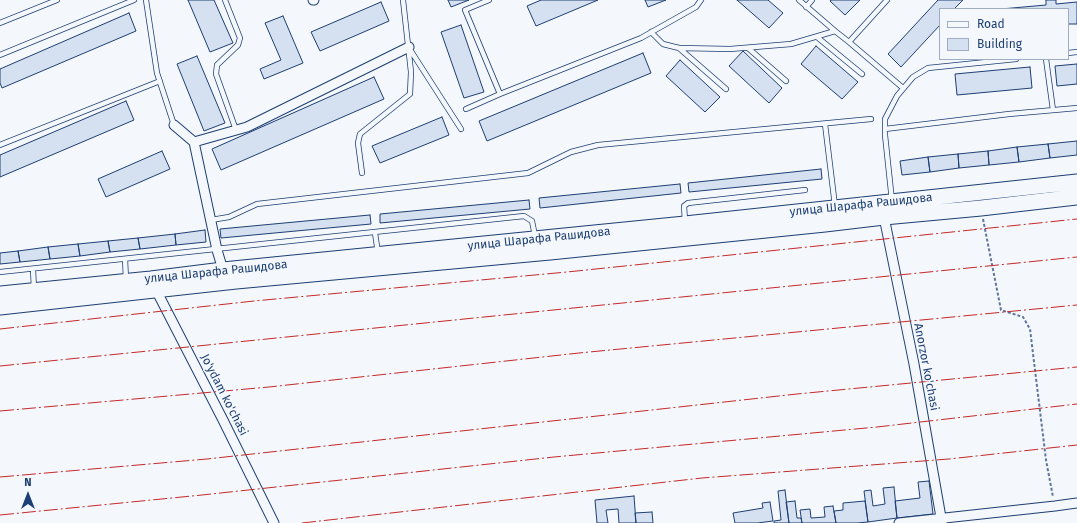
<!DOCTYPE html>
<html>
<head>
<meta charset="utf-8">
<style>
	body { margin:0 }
	#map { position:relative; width:1077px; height:523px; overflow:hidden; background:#f4f7fb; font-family:"Fira Sans",sans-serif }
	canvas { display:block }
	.legend { position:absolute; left:939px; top:8px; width:130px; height:52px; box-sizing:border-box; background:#f4f7fb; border:1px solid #9eadc5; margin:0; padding:5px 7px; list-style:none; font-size:12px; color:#1d3f73 }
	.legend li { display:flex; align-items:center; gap:8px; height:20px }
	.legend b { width:20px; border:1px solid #9eadc5 }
	.north { position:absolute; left:8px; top:475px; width:40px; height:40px; -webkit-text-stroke:3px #f4f7fb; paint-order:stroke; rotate:0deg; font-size:11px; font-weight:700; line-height:16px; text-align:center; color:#1d3f73 }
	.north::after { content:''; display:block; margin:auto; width:14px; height:18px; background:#1d3f73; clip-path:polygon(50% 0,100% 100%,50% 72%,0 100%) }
</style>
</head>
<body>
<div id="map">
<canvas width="1077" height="523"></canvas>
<ul class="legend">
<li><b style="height:5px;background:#f4f7fb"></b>Road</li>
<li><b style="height:11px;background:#d5e0f0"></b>Building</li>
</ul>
<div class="north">N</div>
</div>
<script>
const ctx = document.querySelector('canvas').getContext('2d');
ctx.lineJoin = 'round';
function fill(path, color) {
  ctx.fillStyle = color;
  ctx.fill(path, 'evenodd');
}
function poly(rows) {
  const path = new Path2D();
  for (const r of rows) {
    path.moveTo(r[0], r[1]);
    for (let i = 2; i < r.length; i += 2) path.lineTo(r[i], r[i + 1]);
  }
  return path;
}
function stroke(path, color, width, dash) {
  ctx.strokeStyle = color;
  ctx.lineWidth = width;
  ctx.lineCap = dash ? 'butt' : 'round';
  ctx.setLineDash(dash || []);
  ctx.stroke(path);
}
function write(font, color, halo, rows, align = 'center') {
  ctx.font = font + ' "Fira Sans",sans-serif';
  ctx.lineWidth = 3;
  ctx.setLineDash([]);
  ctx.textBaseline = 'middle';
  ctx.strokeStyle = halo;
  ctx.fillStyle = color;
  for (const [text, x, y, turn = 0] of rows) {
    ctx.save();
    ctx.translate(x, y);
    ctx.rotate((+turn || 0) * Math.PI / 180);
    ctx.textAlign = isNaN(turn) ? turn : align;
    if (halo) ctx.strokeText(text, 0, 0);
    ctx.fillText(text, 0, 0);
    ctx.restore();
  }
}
const building = poly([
	[188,0,214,0,233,43,210,52,188,0],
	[448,0,469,0,451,7,448,0],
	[541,0,598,0,536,26,527,6,541,0],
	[645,0,666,0,648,7,645,0],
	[737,0,768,0,783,13,769,28,737,0],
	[831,0,860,0,845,15,830,1,831,0],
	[938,0,963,0,954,9,940,9,940,25,901,67,888,54,938,0],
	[1046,0,1056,0,1056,4,1077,2,1077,24,1068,24,1068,9,1001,9,1046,5,1046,0],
	[381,2,389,21,320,51,311,32,381,2],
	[129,13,136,31,2,88,0,83,0,69,129,13],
	[283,16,303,63,264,79,260,69,281,60,265,23,283,16],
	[461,25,484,92,464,98,441,32,461,25],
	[816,46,858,82,842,99,801,64,816,46],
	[743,51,782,88,769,103,729,66,743,51],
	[643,53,651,73,487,141,479,121,643,53],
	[197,56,225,123,204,131,177,64,197,56],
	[680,60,720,97,705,112,666,76,680,60],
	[1077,64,1077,84,1057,86,1055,66,1077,64],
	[1030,67,1032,88,957,95,955,74,1030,67],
	[374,77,384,99,221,170,212,149,374,77],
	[126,101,134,120,0,177,0,155,126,101],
	[442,117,449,135,380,163,372,146,442,117],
	[1077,141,1077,155,1050,158,1048,144,1077,141],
	[1048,144,1050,158,1019,162,1017,147,1048,144],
	[1017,147,1019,162,989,165,988,151,1017,147],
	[162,151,170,169,106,197,98,179,162,151],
	[988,151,989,165,959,168,958,154,988,151],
	[958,154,959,168,930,172,928,157,958,154],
	[928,157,930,172,902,175,900,161,928,157],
	[821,169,822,179,689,192,688,183,821,169],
	[680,184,681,193,540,208,539,198,680,184],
	[529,200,530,209,380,223,380,214,529,200],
	[370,215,371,224,221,238,220,229,370,215],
	[205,230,206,242,176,245,175,234,205,230],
	[175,234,176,245,140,249,138,238,175,234],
	[138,238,140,249,110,252,108,241,138,238],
	[108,241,110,252,80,256,78,244,108,241],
	[78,244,80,256,50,259,48,247,78,244],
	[48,247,50,259,20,262,18,251,48,247],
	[18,251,20,262,0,264,0,253,18,251],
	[929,481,933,514,897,518,895,501,920,498,918,482,929,481],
	[894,487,897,518,868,522,864,491,871,490,873,506,885,504,883,488,894,487],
	[785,490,789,523,774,523,774,521,781,520,778,491,785,490],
	[634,496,636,523,619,523,618,509,606,510,608,523,597,523,595,500,634,496],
	[795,501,797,518,801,518,802,523,789,523,786,502,795,501],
	[865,501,868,522,857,523,836,523,834,511,843,510,843,503,865,501],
	[770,502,773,521,757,523,735,523,733,513,763,508,762,503,770,502],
	[833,506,836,523,802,523,800,510,810,509,811,518,825,517,824,507,833,506],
	[652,512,653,523,636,523,635,513,652,512]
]);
fill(building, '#d5e0f0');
stroke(building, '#1d3f73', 1);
const lane = poly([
	[146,0,157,73,174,125],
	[225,0,240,38,238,45,217,65,216,74,236,130],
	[489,0,465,10,500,94,641,38,696,7,701,0],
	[799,0,835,31,849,42,887,0],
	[806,7,812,0],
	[0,23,57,0],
	[651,32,663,44,679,48,730,49,791,44,835,31],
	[817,37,862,74],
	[849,42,903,88],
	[409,48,461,129],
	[679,48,726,89],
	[748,48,786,81],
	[1068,53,1077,52],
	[0,55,134,0],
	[1046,59,1053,110],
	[466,109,500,94],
	[825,124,835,206],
	[885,129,1009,114,1077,108],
	[0,145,160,81],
	[362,173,358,143,360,134,410,94,411,72,403,0],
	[892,201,885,135,885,119,897,96,913,77,928,68,1016,59],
	[211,220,229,217,257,204,528,173,571,152,598,145,871,119],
	[685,221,684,206,688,203,805,190],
	[375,233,378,253],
	[125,259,126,279],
	[33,269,34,289],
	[0,272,524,216,532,221,535,236]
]);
const street = poly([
	[313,0,314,0],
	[174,125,194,142,247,127,409,47],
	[194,142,217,250,223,270],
	[884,217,914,364,942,523],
	[154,286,223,420,274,523],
	[899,523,1055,506,1077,503]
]);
const primary = poly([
	[0,294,151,279,223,270,685,224,1077,182],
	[0,307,236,281,550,252,825,224,884,217,981,208,1077,197]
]);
stroke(lane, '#1d3f73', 6);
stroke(street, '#1d3f73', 11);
stroke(primary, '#1d3f73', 17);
stroke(poly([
	[983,219,1001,310,1023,317,1030,329,1046,460,1053,497]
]), '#5e769c', 2, [3, 2]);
stroke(lane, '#f4f7fb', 4.5);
stroke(street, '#f4f7fb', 9);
stroke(primary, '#f4f7fb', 15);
stroke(poly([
	[0,329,254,301,567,272,1077,219],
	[0,366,1077,257],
	[0,411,269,387,579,353,1077,305],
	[0,477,207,459,797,394,1077,367],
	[0,515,202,495,554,457,877,427,1077,404],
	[302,523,702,478,949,459,1077,445]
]), '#c62828', 1, [14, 3, 2, 3]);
write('12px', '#1d3f73', '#f4f7fb', [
	["улица Шарафа Рашидова",861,205,-6],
	["улица Шарафа Рашидова",539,239,-6],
	["улица Шарафа Рашидова",216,272,-6],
	["Anorzor ko'chasi",926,367,79],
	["Jo'ydam ko'chasi",224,395,63]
]);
</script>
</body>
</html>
